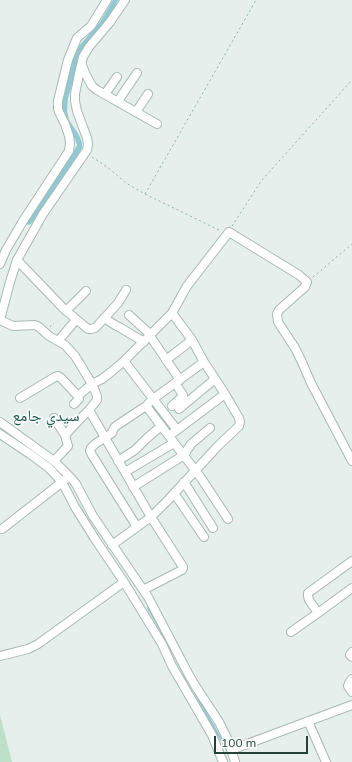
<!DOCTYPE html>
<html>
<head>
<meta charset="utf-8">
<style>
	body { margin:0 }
	#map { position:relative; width:352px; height:762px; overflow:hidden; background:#e6efeb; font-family:Mulish,sans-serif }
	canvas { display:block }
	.scale { position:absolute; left:214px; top:736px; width:94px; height:18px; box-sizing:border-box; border:2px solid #24423a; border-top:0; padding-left:5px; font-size:12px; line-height:14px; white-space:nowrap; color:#24423a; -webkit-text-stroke:3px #f7fbf9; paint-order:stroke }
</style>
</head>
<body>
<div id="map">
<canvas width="352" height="762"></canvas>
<div class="scale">100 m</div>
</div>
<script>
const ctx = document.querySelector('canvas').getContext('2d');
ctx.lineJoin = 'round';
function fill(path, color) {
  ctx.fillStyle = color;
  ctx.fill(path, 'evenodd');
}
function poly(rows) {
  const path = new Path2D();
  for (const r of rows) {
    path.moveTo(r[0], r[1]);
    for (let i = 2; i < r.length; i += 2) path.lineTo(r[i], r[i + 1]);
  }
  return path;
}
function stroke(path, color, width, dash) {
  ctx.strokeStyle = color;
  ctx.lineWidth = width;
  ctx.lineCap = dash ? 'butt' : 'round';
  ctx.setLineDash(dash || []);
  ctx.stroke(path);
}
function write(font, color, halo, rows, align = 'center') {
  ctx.font = font + ' Mulish,"Noto Naskh Arabic",sans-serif';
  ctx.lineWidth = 3.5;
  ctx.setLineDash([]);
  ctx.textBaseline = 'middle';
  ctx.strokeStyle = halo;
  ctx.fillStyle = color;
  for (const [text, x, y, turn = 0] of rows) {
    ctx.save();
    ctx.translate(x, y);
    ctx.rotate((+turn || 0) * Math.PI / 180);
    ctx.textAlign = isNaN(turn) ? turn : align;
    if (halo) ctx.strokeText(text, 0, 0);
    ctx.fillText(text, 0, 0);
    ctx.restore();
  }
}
fill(poly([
	[0,715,12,762,0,762]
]), '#bfe0c8');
fill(poly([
	[113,0,118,0,110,17,76,71,68,98,67,111,69,120,79,135,82,143,82,148,70,169,31,224,28,225,26,223,75,149,77,145,75,139,63,118,61,103,71,64,79,46,100,22]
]), '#8ec9d4');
stroke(poly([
	[148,608,172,650],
	[195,693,228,752]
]), '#8ec9d4', 2);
const minor = poly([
	[82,65,85,73,92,86,97,90,157,124],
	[105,94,117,77],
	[118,101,137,73],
	[136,112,148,94],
	[17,260,64,309,88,329,91,329,95,328,99,324,118,303,126,290],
	[0,264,6,250,23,221,69,151,70,143,69,136,65,124,59,112,58,109,58,101,68,60,77,38,91,26,107,0],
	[66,311,86,291],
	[129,315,151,335],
	[104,318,115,325,119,327,144,342],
	[0,320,10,282,17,260,43,214,87,150,88,144,87,138,77,111,75,101,75,94,79,74,83,57,89,47,110,22,125,0],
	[0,320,13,326,35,325,39,327,49,336,65,345,75,356,92,384,95,391,97,396,97,400,89,410,78,421,65,435,68,446,54,461],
	[150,336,180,380],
	[58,341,76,320],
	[166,360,192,340],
	[124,361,177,430],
	[20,398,55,377,58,376,61,378,78,396],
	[74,404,79,399,78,396,92,384,102,379,111,372,124,361,172,313,187,286,229,232,299,275,307,282,305,287,279,310,277,314,278,322,295,348,301,360,311,383,352,461],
	[146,406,201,478,228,519],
	[172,406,183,396,183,395,175,383],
	[179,409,215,379],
	[89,410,151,517,183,567,183,568,182,570,143,590],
	[54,418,65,435],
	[0,422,54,461,70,477,76,484,93,516,148,597,189,675,196,687,219,722,229,742,235,762],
	[173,433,225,394],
	[0,434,30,454,49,468,62,482,75,507,95,539,124,582,162,644,172,666,212,735,223,762],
	[118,461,135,450,146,439,161,426],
	[125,472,174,443],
	[184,482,213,528],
	[133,487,184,455,191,444,210,428],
	[174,493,204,537],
	[137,527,92,455,90,451,91,448,95,444,112,433,114,428,116,426,146,406,153,399,204,362],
	[2,529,66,479],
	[112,545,151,517,169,499,217,447,239,426,240,422,239,418,225,394,204,362,192,340,172,313],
	[318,613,309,600,308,596,308,593,352,561],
	[291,632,318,613,352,588],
	[352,652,350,655,352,657],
	[0,656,28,649,38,644,124,582],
	[352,679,349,683,348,686,352,692],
	[308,721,326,762],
	[231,750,352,705]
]);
stroke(minor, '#a8b8b2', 10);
stroke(poly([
	[92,157,107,167,126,183,145,194,221,231],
	[145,194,256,0],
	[232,226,262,180,352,80],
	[313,277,352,244],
	[50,327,54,323]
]), '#86b3a5', 1, [2, 3]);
stroke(minor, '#fff', 8);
write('16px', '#1f5548', '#f7fbf9', [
	["سيدي جامع",46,416]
]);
</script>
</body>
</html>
